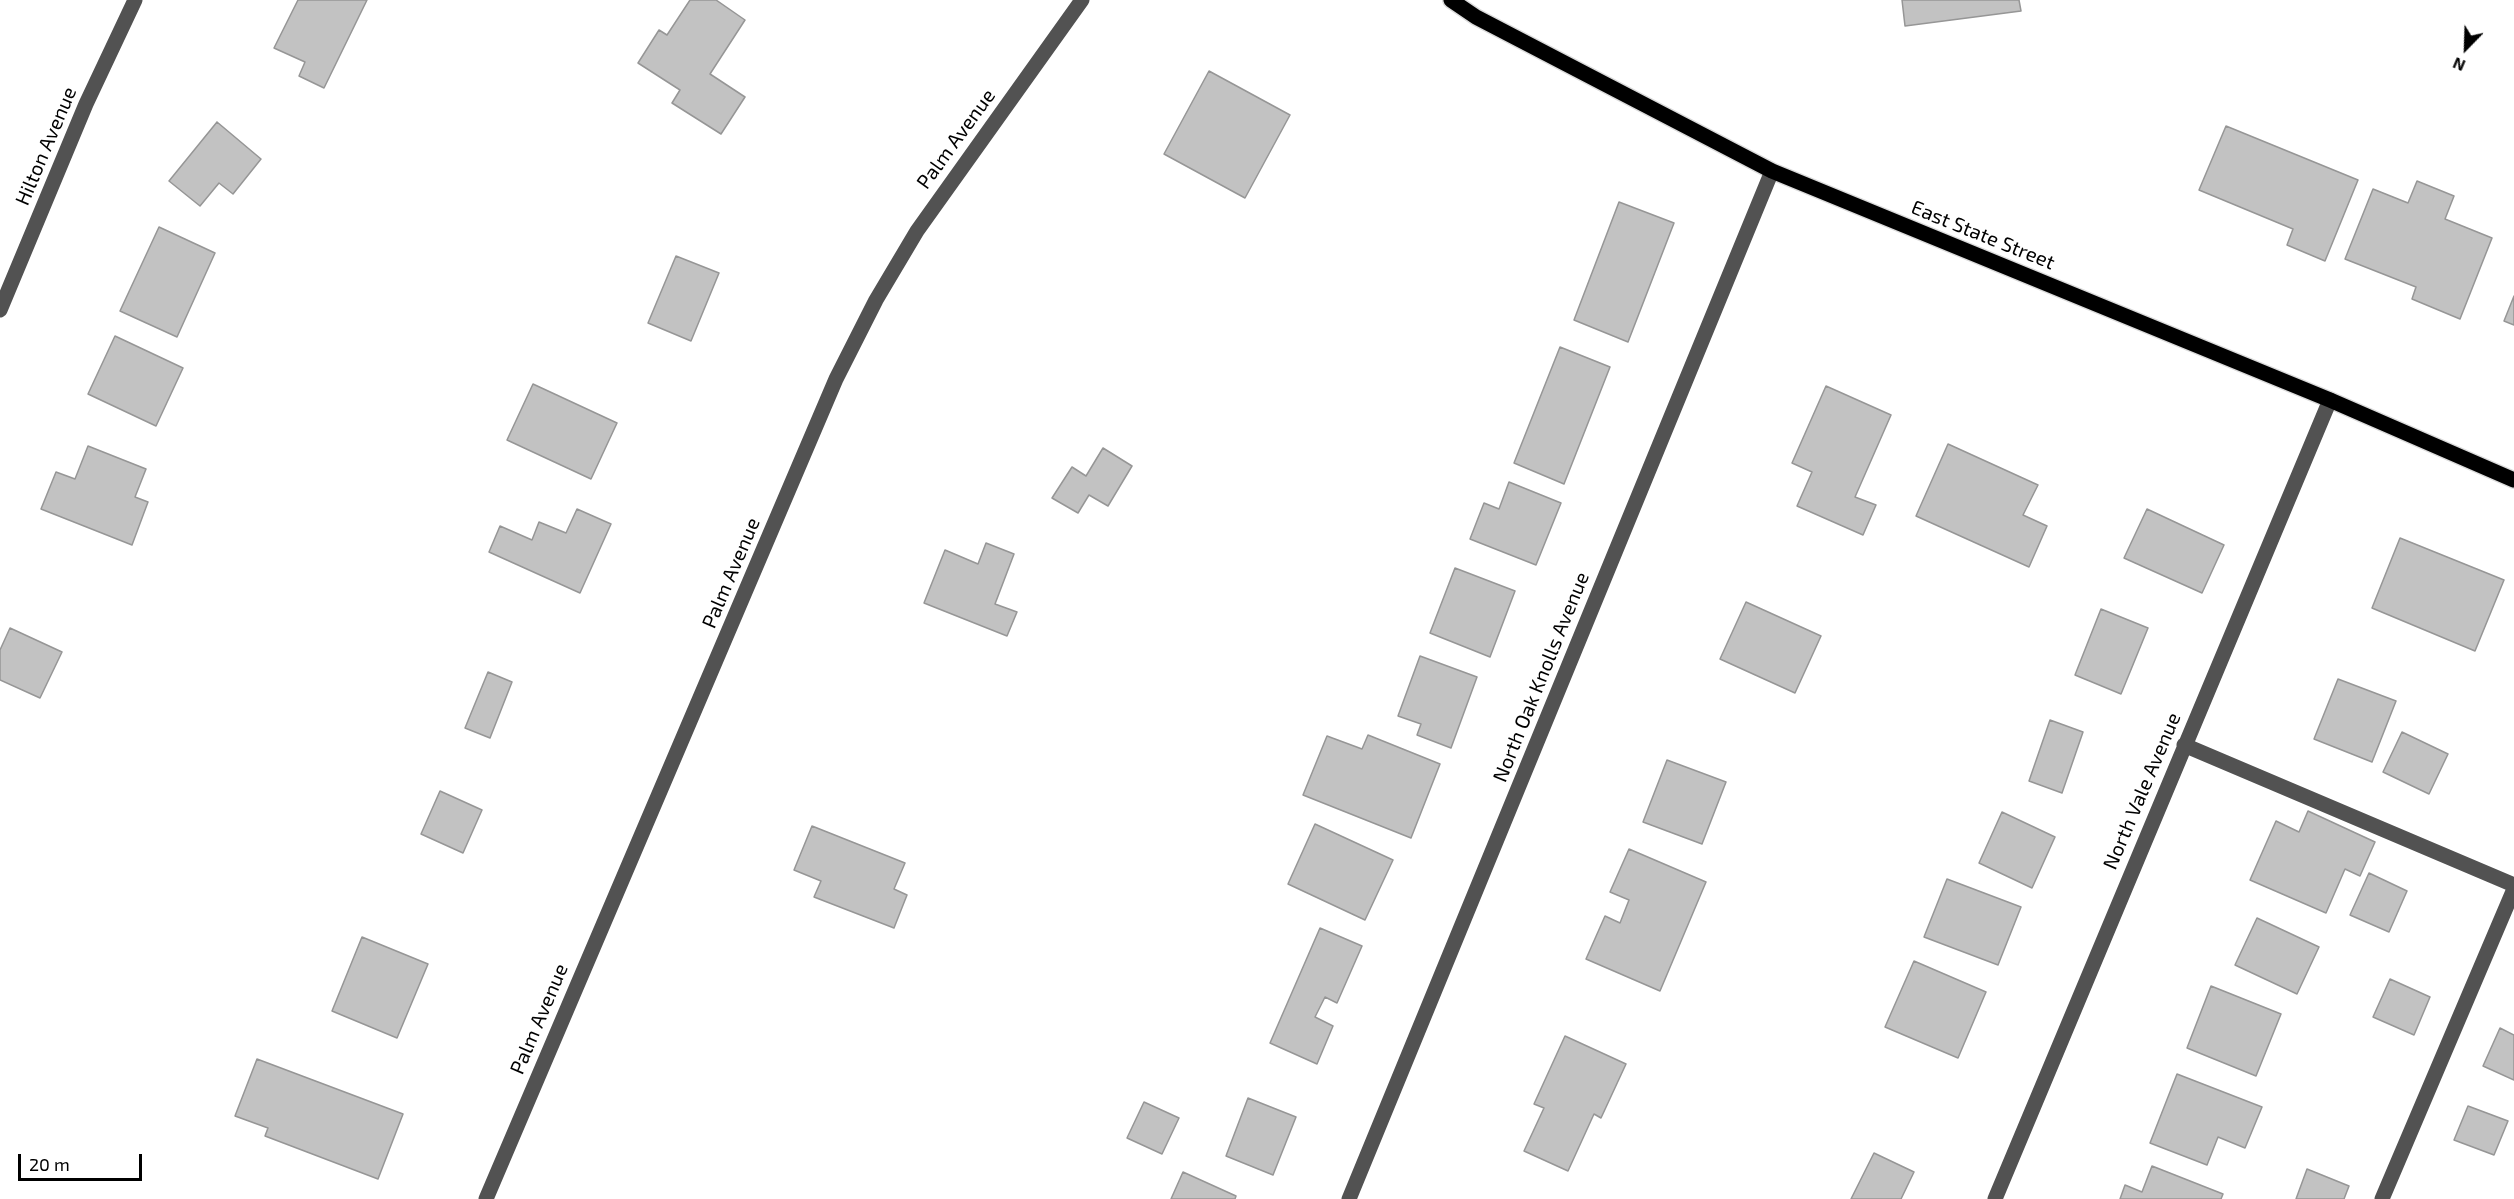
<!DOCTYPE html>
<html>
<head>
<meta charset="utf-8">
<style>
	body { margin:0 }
	#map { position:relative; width:2514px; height:1199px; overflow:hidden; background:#fff; font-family:"Exo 2",sans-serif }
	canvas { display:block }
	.north { position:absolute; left:2436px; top:18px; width:60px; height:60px; -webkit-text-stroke:4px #fff; paint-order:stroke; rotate:203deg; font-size:16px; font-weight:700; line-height:24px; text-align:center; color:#000 }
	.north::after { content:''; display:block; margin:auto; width:21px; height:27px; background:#000; clip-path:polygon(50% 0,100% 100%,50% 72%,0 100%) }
	.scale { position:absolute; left:18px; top:1154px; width:124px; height:27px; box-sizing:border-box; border:3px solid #000; border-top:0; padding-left:8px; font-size:18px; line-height:21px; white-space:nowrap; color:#000; -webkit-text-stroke:4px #fff; paint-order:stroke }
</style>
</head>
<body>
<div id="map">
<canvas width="2514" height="1199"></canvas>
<div class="north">N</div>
<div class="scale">20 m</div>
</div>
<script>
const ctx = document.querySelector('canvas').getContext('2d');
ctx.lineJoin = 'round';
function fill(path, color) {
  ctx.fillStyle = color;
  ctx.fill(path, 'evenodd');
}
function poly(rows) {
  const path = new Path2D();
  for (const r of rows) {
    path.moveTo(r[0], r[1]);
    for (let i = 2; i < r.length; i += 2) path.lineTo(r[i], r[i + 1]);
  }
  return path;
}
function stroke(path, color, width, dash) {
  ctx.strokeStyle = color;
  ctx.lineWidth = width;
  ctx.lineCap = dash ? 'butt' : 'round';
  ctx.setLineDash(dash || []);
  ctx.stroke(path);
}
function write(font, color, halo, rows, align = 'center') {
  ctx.font = font + ' "Exo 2",sans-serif';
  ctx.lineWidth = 4.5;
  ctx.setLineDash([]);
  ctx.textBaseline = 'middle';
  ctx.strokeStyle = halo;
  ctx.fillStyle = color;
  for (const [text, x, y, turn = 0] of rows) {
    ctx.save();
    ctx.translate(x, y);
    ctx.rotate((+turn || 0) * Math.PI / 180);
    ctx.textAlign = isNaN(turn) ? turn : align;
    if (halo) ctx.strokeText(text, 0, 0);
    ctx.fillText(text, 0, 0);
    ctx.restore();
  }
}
const building = poly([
	[298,0,367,0,324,88,299,76,305,62,274,48,298,0],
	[690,0,716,0,745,20,710,74,745,97,721,134,672,103,680,90,638,63,659,30,667,35,690,0],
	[1902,0,2019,0,2021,11,1905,26,1902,0],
	[1209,71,1290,115,1245,198,1164,154,1209,71],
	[217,122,261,159,233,194,219,183,200,206,169,181,217,122],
	[2226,126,2358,180,2325,261,2287,245,2293,229,2199,190,2226,126],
	[2417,181,2454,196,2445,219,2492,238,2460,319,2412,299,2416,287,2345,259,2373,189,2408,203,2417,181],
	[1619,202,1674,223,1628,342,1574,320,1619,202],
	[159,227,215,253,177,337,120,311,159,227],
	[676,256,719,273,691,341,648,323,676,256],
	[2514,296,2514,325,2504,321,2514,296],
	[115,336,183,368,156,426,88,394,115,336],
	[1560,347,1610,367,1564,484,1514,463,1560,347],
	[533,384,617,423,591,479,507,440,533,384],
	[1826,386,1891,415,1855,497,1876,505,1863,535,1797,506,1812,472,1792,463,1826,386],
	[1948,444,2038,485,2023,515,2047,526,2029,567,1916,516,1948,444],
	[88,446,146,469,135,497,148,502,132,545,41,509,56,472,75,479,88,446],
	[1103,448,1132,466,1108,506,1089,495,1078,513,1052,498,1072,467,1086,476,1103,448],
	[1509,482,1561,503,1536,565,1470,539,1484,503,1499,509,1509,482],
	[577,509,611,524,580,593,489,552,500,526,532,540,539,522,566,533,577,509],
	[2147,509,2224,545,2202,593,2124,558,2147,509],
	[2400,538,2504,580,2475,651,2372,608,2400,538],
	[986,543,1014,554,995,604,1017,612,1007,636,924,603,945,550,978,564,986,543],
	[1455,568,1515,591,1490,657,1430,633,1455,568],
	[1746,602,1821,636,1795,693,1720,659,1746,602],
	[2101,609,2148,628,2121,694,2075,675,2101,609],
	[10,628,62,652,40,698,0,680,0,650,10,628],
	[1420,656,1477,677,1451,748,1417,735,1421,724,1398,716,1420,656],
	[488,672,512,682,490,738,465,728,488,672],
	[2338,679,2396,701,2372,762,2314,739,2338,679],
	[2050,720,2083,732,2062,793,2029,781,2050,720],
	[2402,732,2448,754,2429,794,2383,772,2402,732],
	[1368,735,1440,764,1411,838,1303,795,1327,736,1362,749,1368,735],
	[1667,760,1726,782,1702,844,1643,822,1667,760],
	[440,791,482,810,463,853,421,834,440,791],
	[2308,811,2375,842,2360,876,2345,869,2326,913,2250,880,2276,821,2299,832,2308,811],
	[2002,812,2055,837,2032,888,1979,863,2002,812],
	[1315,824,1393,860,1365,920,1288,884,1315,824],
	[812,826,905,863,894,889,907,895,894,928,814,897,821,881,794,870,812,826],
	[1629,849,1706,882,1660,991,1586,959,1605,916,1620,923,1629,900,1610,892,1629,849],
	[2369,873,2407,891,2389,932,2350,915,2369,873],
	[1947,879,2021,907,1998,965,1924,937,1947,879],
	[2257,918,2319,947,2297,994,2235,965,2257,918],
	[1320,928,1362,946,1337,1003,1325,997,1315,1017,1333,1026,1317,1064,1270,1043,1320,928],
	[362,937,428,964,397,1038,332,1011,362,937],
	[1914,961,1986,992,1958,1058,1885,1027,1914,961],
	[2390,979,2430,997,2414,1035,2373,1017,2390,979],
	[2211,986,2281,1014,2256,1076,2187,1048,2211,986],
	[2500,1028,2514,1035,2514,1080,2483,1066,2500,1028],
	[1565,1036,1626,1064,1601,1118,1594,1114,1568,1171,1524,1151,1544,1108,1534,1104,1565,1036],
	[257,1059,403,1114,378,1179,265,1136,268,1128,235,1116,257,1059],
	[2177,1074,2262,1107,2245,1148,2218,1137,2207,1165,2150,1143,2177,1074],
	[1248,1098,1296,1117,1273,1175,1226,1156,1248,1098],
	[1144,1102,1179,1118,1162,1154,1127,1138,1144,1102],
	[2468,1106,2508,1121,2494,1155,2454,1140,2468,1106],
	[1874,1153,1914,1172,1901,1199,1851,1199,1874,1153],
	[2152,1166,2223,1194,2221,1199,2120,1199,2125,1185,2142,1192,2152,1166],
	[2307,1169,2349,1186,2344,1199,2296,1199,2307,1169],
	[1183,1172,1236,1196,1235,1199,1171,1199,1183,1172]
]);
fill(building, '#c2c2c2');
stroke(building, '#969696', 1.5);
const major = poly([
	[1451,0,1476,17,1772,171,2330,400,2514,480]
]);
stroke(major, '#dbdbdb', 18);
stroke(poly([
	[0,310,86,104,135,0],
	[2184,745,2514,885],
	[486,1199,836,379,876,300,917,231,1082,0],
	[1349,1199,1772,171],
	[1995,1199,2330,400],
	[2382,1199,2514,889]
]), '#525252', 15);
stroke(major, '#000', 15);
write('20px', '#000', '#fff', [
	["Palm Avenue",956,139,-54],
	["Hilton Avenue",46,146,-67],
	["East State Street",1983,235,22],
	["Palm Avenue",731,573,-67],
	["North Oak Knolls Avenue",1541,677,-68],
	["North Vale Avenue",2142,791,-67],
	["Palm Avenue",539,1019,-67]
]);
</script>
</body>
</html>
